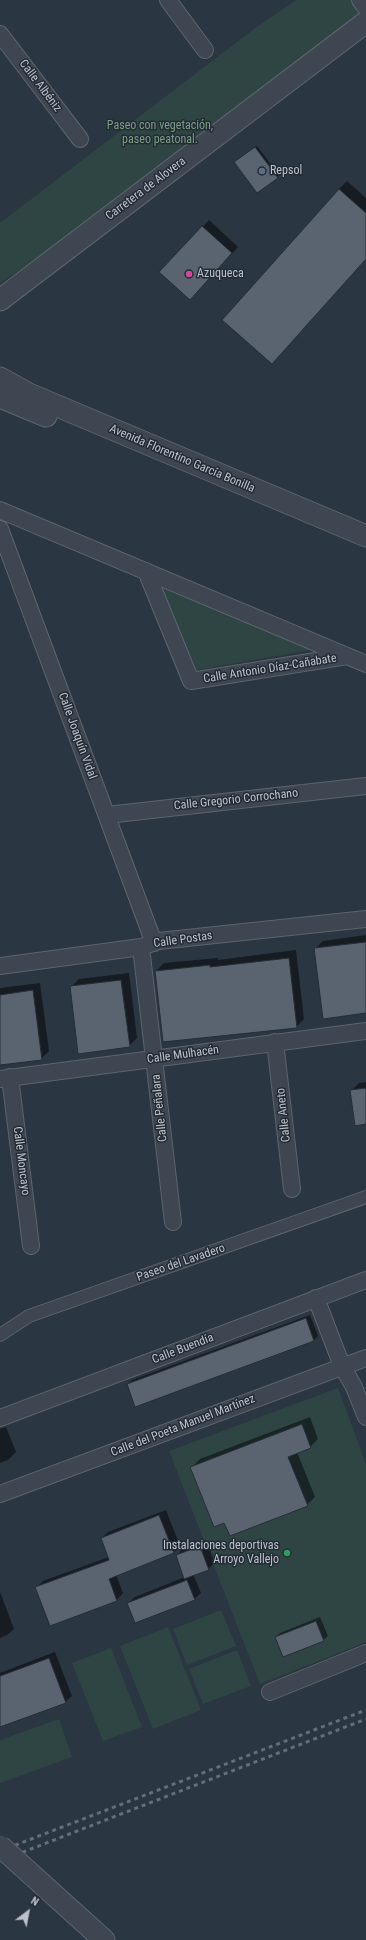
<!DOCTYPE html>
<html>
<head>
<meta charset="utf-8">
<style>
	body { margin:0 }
	#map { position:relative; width:366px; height:1940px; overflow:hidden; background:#2a3641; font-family:"Roboto Condensed",sans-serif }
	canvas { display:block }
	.north { position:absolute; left:8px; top:1892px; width:40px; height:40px; -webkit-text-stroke:3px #232c36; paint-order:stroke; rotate:32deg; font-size:11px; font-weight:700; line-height:16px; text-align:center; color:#bbc2cb }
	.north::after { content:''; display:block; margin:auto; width:14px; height:18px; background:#bbc2cb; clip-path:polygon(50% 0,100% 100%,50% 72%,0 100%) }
</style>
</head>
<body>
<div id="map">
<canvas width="366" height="1940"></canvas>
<div class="north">N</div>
</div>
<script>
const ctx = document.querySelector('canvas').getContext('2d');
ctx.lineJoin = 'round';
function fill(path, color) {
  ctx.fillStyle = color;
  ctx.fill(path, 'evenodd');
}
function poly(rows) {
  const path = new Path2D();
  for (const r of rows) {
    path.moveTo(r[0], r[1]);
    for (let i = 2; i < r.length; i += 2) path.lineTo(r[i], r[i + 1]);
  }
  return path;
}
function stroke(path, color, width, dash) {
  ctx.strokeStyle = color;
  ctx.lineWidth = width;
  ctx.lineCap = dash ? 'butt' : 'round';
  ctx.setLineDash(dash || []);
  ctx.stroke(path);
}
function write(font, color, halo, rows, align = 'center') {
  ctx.font = font + ' "Roboto Condensed",sans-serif';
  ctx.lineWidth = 3;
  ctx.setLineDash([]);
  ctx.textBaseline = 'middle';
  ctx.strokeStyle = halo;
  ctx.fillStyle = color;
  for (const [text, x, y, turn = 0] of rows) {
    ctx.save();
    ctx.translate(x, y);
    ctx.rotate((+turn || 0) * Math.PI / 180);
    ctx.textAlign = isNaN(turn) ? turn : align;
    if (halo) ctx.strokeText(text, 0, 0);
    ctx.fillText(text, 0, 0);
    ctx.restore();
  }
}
fill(poly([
	[296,0,359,0,359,18,51,249,0,283,0,223,254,29],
	[159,584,311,650,196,670],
	[338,1388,366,1464,366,1642,260,1684,169,1451],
	[221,1610,236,1646,187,1665,173,1629],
	[168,1627,201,1710,153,1729,120,1646],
	[111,1648,142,1727,103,1741,72,1663],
	[237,1650,251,1686,203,1704,189,1669],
	[59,1719,72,1757,0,1783,0,1740]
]), '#2f4544');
fill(poly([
	[257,146,279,175,277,177,237,160],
	[347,181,366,198,366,259,339,189],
	[209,220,238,247,196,292,161,272],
	[366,935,366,1013,315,949,323,941],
	[296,950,304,1019,296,1027,156,971,164,963,218,958,218,960],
	[129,973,137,1038,129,1046,71,987,79,979],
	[40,983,49,1051,41,1059,0,1064,0,988],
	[366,1082,366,1123,352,1090,359,1083],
	[310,1315,318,1336,314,1340,128,1384,132,1380],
	[310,1417,318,1439,310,1447,297,1452,315,1497,307,1505,192,1467,200,1459],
	[6,1427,16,1452,8,1460,0,1463,0,1429],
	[166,1510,180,1546,174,1552,116,1575,123,1593,117,1600,50,1624,36,1588,43,1581,109,1557,102,1538,108,1532],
	[206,1540,215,1562,208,1569,193,1574,201,1593,194,1599,128,1603,135,1597,185,1577,177,1555,183,1549],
	[0,1592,14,1629,7,1635,0,1638],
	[320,1617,328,1636,323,1640,276,1637,280,1633],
	[55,1652,72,1696,65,1702,0,1726,0,1673]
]), '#0007');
const building = poly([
	[255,147,278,178,257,193,234,162,255,147],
	[339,189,366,213,366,259,272,364,222,320,339,189],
	[202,226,232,253,190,300,159,272,202,226],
	[366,942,366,1013,323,1019,314,948,366,942],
	[289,958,297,1028,163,1042,155,971,210,965,210,967,289,958],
	[121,980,130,1047,78,1054,70,986,121,980],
	[33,990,42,1060,0,1065,0,995,33,990],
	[366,1088,366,1124,355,1126,350,1090,366,1088],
	[306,1318,314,1341,135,1407,127,1384,306,1318],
	[302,1424,311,1448,288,1457,308,1506,230,1536,224,1523,214,1527,190,1467,302,1424],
	[159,1515,174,1553,109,1579,117,1601,50,1626,35,1587,109,1560,101,1538,159,1515],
	[200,1546,209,1570,184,1579,176,1555,200,1546],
	[187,1580,195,1600,135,1623,127,1603,187,1580],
	[316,1621,324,1641,283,1657,275,1637,316,1621],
	[49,1658,66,1703,0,1727,0,1676,49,1658]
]);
fill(building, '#596470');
stroke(building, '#252e38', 1);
const pedestrian = poly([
	[0,1335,29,1316,366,1197]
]);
const minor = poly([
	[168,0,205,50],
	[360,0,366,8],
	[0,34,80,139],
	[0,510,366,664],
	[0,529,154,943],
	[146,571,191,681,347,656],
	[107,815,366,786],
	[141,947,173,1222],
	[0,966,141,947,159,941,366,919],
	[275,1042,292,1189],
	[10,1077,31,1246],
	[0,1079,366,1031],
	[316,1298,342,1366,354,1387,366,1417],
	[0,1418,366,1280],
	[0,1494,366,1358],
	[270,1692,366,1653]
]);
const tertiary = poly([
	[0,300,366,22],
	[0,378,29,394,366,536],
	[0,397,46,416],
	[42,1884,104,1940]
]);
stroke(pedestrian, '#5c656e', 14);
stroke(minor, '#5c656e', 18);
stroke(tertiary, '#5c656e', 23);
stroke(pedestrian, '#3e4751', 12);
stroke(minor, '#3e4751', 16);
stroke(tertiary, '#3e4751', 21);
stroke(poly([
	[0,1851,366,1710],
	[0,1861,366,1719]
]), '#636e79', 3, [4, 4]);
const tertiaryBridge = poly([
	[0,1846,42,1884]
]);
stroke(tertiaryBridge, '#5c656e', 23, []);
stroke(tertiaryBridge, '#3e4751', 21);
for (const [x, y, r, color] of [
	[262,171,4,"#5c6f8a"],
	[189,274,4,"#d1479c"],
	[287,1553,4,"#2e9e5b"]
]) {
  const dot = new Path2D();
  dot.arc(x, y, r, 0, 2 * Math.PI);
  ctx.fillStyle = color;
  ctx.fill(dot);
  stroke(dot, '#232c36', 1.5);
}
write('12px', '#bbc2cb', '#232c36', [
	["Calle Albéniz",40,86,53],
	["Carretera de Alovera",146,189,-37],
	["Avenida Florentino García Bonilla",182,459,23],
	["Calle Antonio Díaz-Cañabate",270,669,-9],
	["Calle Joaquín Vidal",77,736,70],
	["Calle Gregorio Corrochano",236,800,-6],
	["Calle Postas",183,940,-8],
	["Calle Mulhacén",183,1055,-8],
	["Calle Peñalara",160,1108,-96],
	["Calle Aneto",284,1115,-96],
	["Calle Moncayo",21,1161,83],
	["Paseo del Lavadero",181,1263,-19],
	["Calle Buendía",183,1349,-21],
	["Calle del Poeta Manuel Martínez",183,1426,-21]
]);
write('12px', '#7c9e82', '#232c36', [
	["Paseo con vegetación,",160,126],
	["paseo peatonal.",160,140]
]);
write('12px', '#bbc2cb', '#232c36', [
	["Repsol",270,171],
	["Azuqueca",197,274],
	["Instalaciones deportivas",279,1546,"right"],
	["Arroyo Vallejo",279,1560,"right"]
], 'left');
</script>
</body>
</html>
